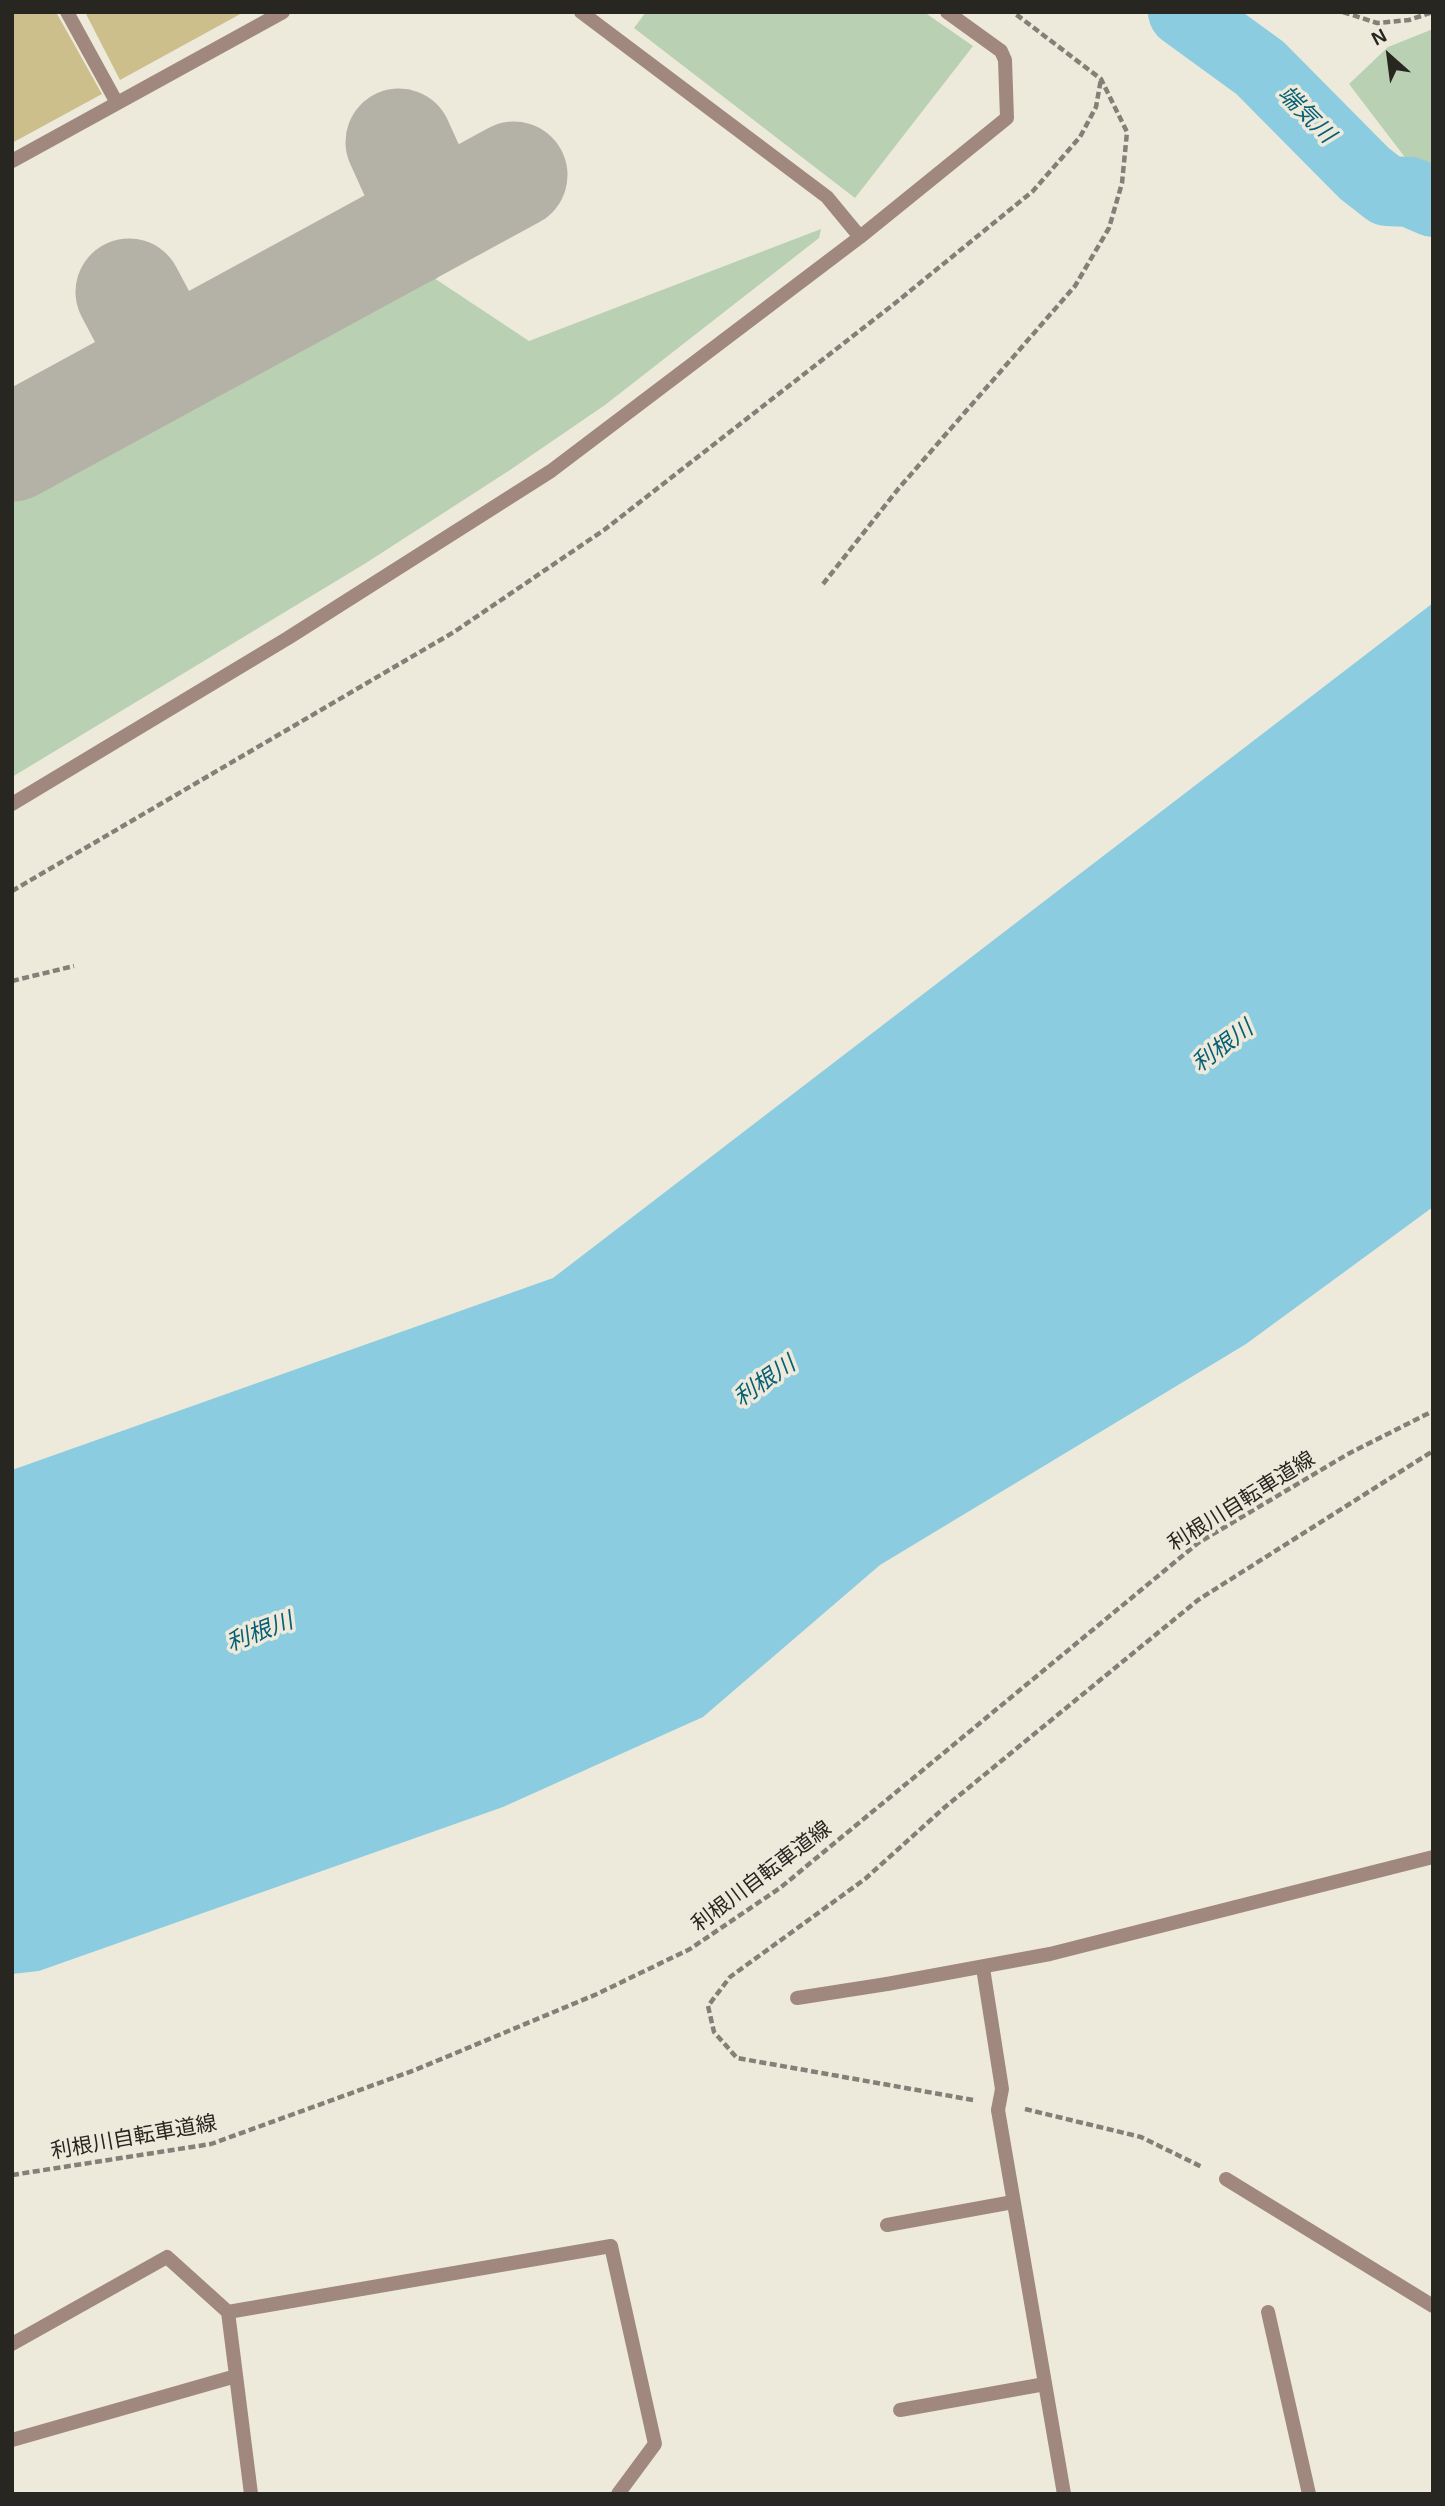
<!DOCTYPE html>
<html>
<head>
<meta charset="utf-8">
<style>
	body { margin:0 }
	#map { position:relative; width:1445px; height:2506px; overflow:hidden; background:#edeadc; font-family:Helvetica,sans-serif }
	canvas { display:block }
	.frame { position:absolute; inset:0; border:14px solid #282621; pointer-events:none }
	.north { position:absolute; left:1354px; top:21px; width:70px; height:70px; -webkit-text-stroke:5px #edeadc; paint-order:stroke; rotate:332deg; font-size:19px; font-weight:700; line-height:28px; text-align:center; color:#282621 }
	.north::after { content:''; display:block; margin:auto; width:24px; height:32px; background:#282621; clip-path:polygon(50% 0,100% 100%,50% 72%,0 100%) }
</style>
</head>
<body>
<div id="map">
<canvas width="1445" height="2506"></canvas>
<div class="frame"></div>
<div class="north">N</div>
</div>
<script>
const ctx = document.querySelector('canvas').getContext('2d');
ctx.lineJoin = 'round';
function fill(path, color) {
  ctx.fillStyle = color;
  ctx.fill(path, 'evenodd');
}
function poly(rows) {
  const path = new Path2D();
  for (const r of rows) {
    path.moveTo(r[0], r[1]);
    for (let i = 2; i < r.length; i += 2) path.lineTo(r[i], r[i + 1]);
  }
  return path;
}
function stroke(path, color, width, dash) {
  ctx.strokeStyle = color;
  ctx.lineWidth = width;
  ctx.lineCap = dash ? 'butt' : 'round';
  ctx.setLineDash(dash || []);
  ctx.stroke(path);
}
function write(font, color, halo, rows, align = 'center') {
  ctx.font = font + ' Helvetica,"Noto Sans JP",sans-serif';
  ctx.lineWidth = 7;
  ctx.setLineDash([]);
  ctx.textBaseline = 'middle';
  ctx.strokeStyle = halo;
  ctx.fillStyle = color;
  for (const [text, x, y, turn = 0] of rows) {
    ctx.save();
    ctx.translate(x, y);
    ctx.rotate((+turn || 0) * Math.PI / 180);
    ctx.textAlign = isNaN(turn) ? turn : align;
    if (halo) ctx.strokeText(text, 0, 0);
    ctx.fillText(text, 0, 0);
    ctx.restore();
  }
}
fill(poly([
	[646,12,924,12,973,46,855,198,634,28],
	[1433,29,1433,180,1417,173,1349,84,1388,47],
	[821,229,819,238,605,405,510,470,366,563,12,777,12,494,414,277,431,276,529,341]
]), '#b9d0b2');
fill(poly([
	[1417,173,1433,180,1433,230,1387,191],
	[1433,603,1433,1207,1246,1344,880,1565,703,1717,503,1807,39,1971,12,1974,12,1470,553,1278]
]), '#8ccce0');
stroke(poly([
	[1183,12,1260,68,1364,173,1387,191,1410,192,1433,202]
]), '#8ccce0', 70);
stroke(poly([
	[399,142,418,184,421,203,408,233],
	[129,292,146,324,150,340,147,363,133,381],
	[12,448,514,175]
]), '#b4b2a6', 107);
fill(poly([
	[12,12,56,12,102,94,12,143],
	[85,12,244,12,120,80]
]), '#ccbf8b');
stroke(poly([
	[1343,12,1377,23,1409,20,1433,12],
	[823,584,899,488,1075,286,1109,228,1122,183,1127,132,1101,79,1013,12],
	[12,891,454,632,604,530,894,304,1033,191,1080,137,1096,107,1101,79],
	[12,981,74,966],
	[973,2100,737,2058,714,2032,708,2006,730,1977,865,1879,945,1807,1198,1600,1433,1451],
	[1025,2109,1141,2137,1202,2167],
	[12,2175,211,2144,415,2070,597,1994,690,1949,780,1888,1198,1543,1348,1454,1433,1411]
]), '#828077', 4.5, [7, 3.5]);
stroke(poly([
	[67,12,117,103],
	[581,12,827,197,860,237],
	[12,161,283,12],
	[12,804,288,638,551,471,860,237,1007,118,1005,60,1001,51,947,12],
	[983,1968,1002,2089,998,2110],
	[797,1998,887,1984],
	[887,2225,1013,2202],
	[1268,2312,1309,2494],
	[900,2410,1045,2384]
]), '#a0887f', 14);
stroke(poly([
	[887,1984,1050,1954,1433,1857],
	[998,2110,1064,2494],
	[1226,2179,1433,2306],
	[12,2344,167,2257,228,2312],
	[12,2440,236,2376],
	[251,2494,228,2312,611,2246,655,2444,618,2494]
]), '#a0887f', 14);
write('21px', '#282621', '#edeadc', [
	["利根川自転車道線",1242,1502,-32],
	["利根川自転車道線",762,1877,-37],
	["利根川自転車道線",134,2138,-10]
]);
write('italic 23px', '#065f74', '#edeadc', [
	["端気川",1306,115,45],
	["利根川",1223,1047,-37],
	["利根川",765,1382,-35],
	["利根川",260,1633,-21]
]);
</script>
</body>
</html>
